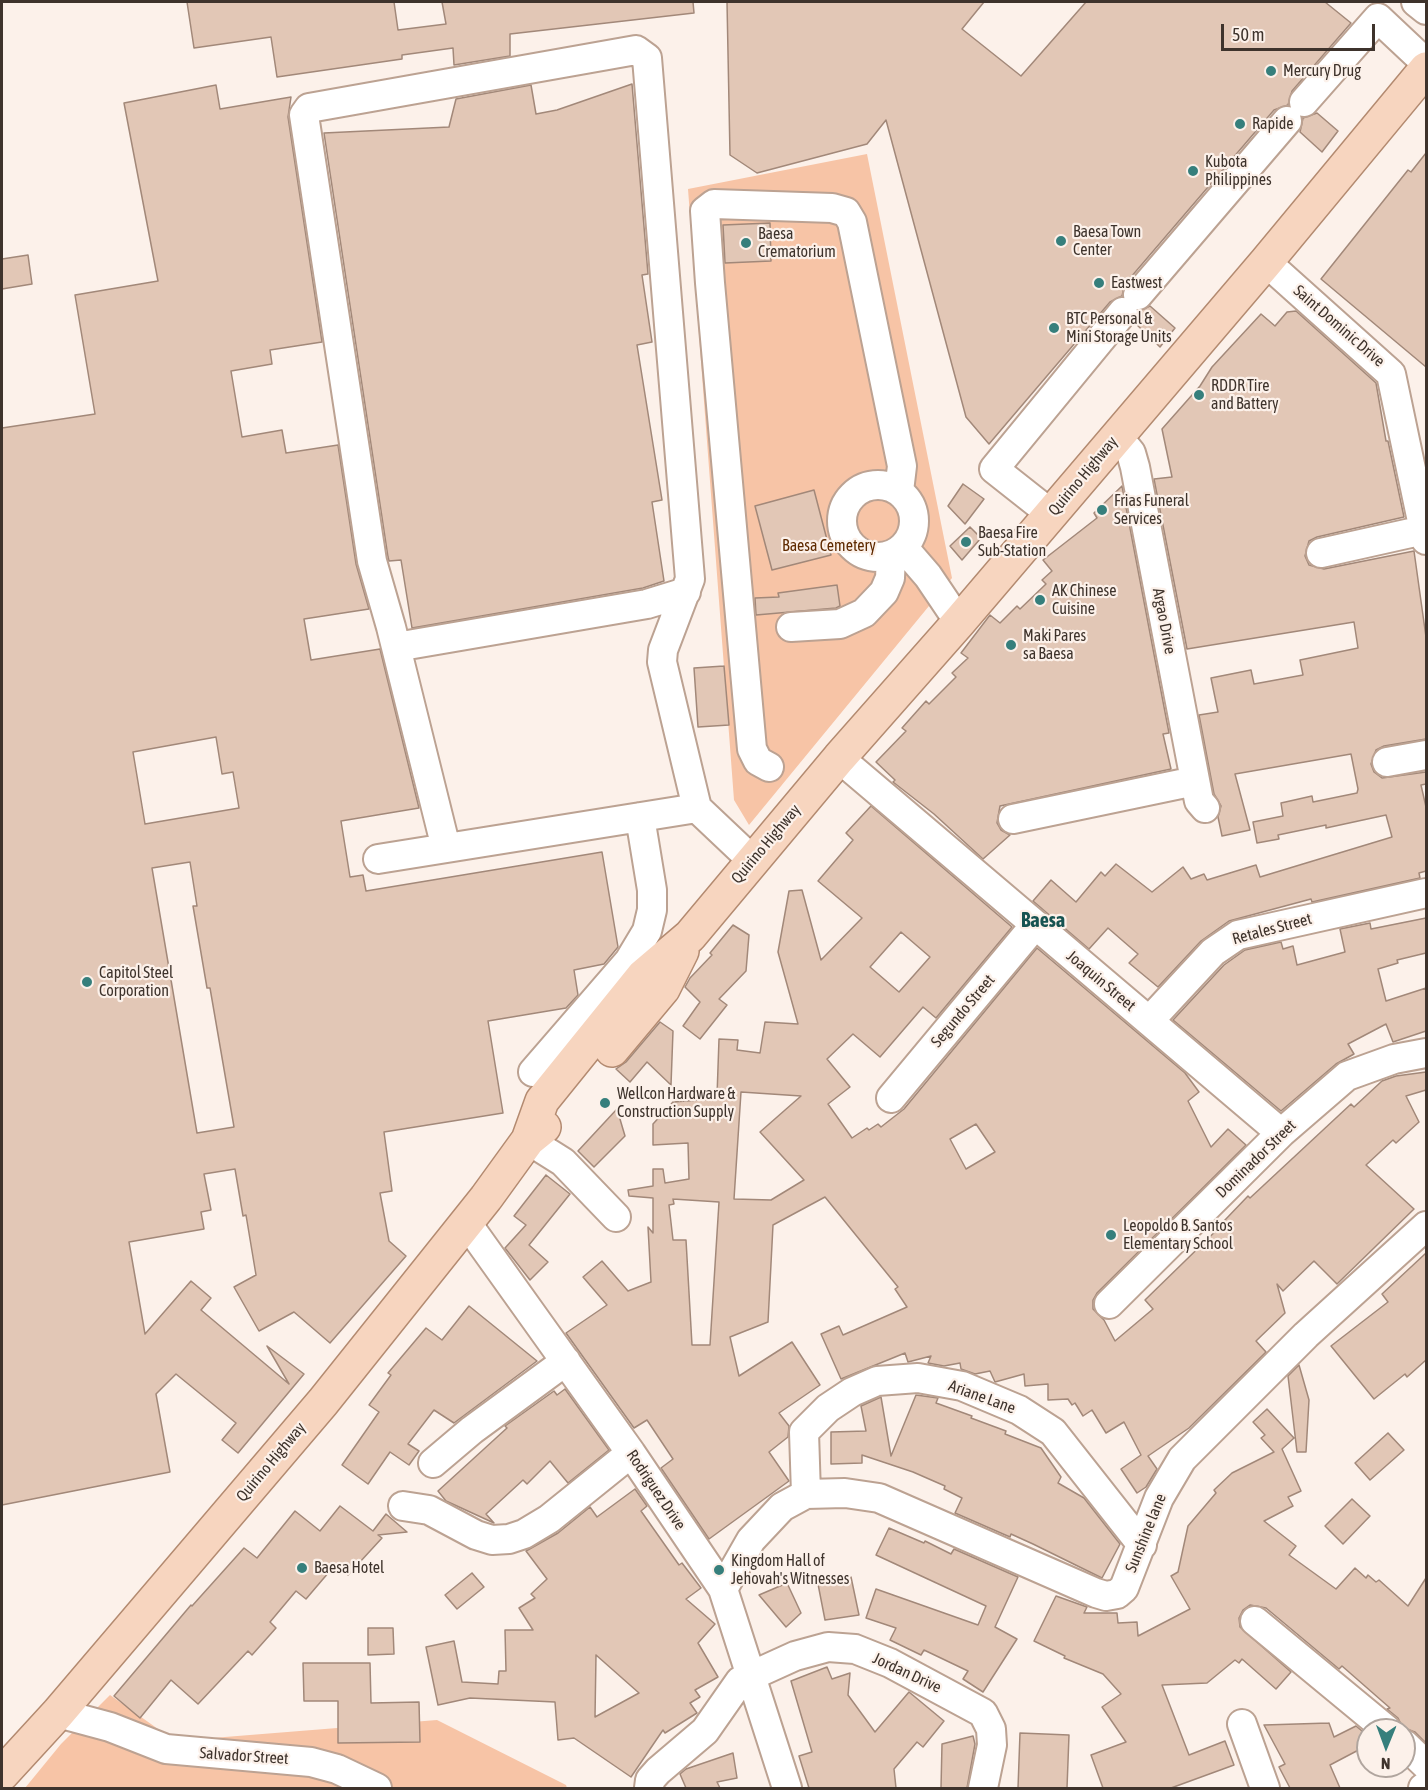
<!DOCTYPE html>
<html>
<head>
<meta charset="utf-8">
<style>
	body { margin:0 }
	#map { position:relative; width:1428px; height:1790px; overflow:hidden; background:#fcf1ea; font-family:"Asap Condensed",sans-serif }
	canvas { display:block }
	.frame { position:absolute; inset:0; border:3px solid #3e332c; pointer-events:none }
	.north { position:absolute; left:1356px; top:1718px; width:60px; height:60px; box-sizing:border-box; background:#fcf1ea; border:2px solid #b0a59e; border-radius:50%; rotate:181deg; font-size:16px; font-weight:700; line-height:24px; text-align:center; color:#3e332c }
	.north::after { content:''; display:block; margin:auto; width:21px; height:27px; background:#367f7c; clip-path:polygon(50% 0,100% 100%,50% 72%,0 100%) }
	.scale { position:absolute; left:1221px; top:24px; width:154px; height:27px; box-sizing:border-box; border:3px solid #3e332c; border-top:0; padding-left:8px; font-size:18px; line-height:21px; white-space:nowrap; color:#3e332c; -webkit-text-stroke:4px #fcf1ea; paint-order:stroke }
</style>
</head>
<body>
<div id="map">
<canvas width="1428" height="1790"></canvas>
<div class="frame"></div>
<div class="north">N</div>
<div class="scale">50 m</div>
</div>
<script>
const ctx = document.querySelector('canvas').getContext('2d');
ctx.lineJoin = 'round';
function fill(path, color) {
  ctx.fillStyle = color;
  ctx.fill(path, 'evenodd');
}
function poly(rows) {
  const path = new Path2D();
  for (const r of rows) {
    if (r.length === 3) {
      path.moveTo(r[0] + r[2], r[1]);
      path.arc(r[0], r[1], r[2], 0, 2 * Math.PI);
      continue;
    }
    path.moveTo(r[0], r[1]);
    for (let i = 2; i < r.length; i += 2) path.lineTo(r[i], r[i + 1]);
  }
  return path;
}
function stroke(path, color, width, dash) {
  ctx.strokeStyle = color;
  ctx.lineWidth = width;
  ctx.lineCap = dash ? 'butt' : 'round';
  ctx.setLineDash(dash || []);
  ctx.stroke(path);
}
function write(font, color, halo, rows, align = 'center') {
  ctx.font = font + ' "Asap Condensed",sans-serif';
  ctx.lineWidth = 4.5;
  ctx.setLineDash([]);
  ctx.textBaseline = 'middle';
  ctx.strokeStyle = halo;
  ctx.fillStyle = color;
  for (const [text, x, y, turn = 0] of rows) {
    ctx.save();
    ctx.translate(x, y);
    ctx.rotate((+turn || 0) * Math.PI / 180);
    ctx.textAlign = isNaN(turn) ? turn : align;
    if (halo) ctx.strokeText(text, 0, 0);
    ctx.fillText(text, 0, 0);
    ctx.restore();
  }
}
fill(poly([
	[867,154,952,578,749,825,734,800,688,189],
	[110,1695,175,1741,437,1720,566,1785,567,1788,25,1788,61,1744]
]), '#f7c4a6');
const building = poly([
	[187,2,394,2,398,30,446,24,442,2,693,2,694,13,510,34,510,56,454,65,453,48,402,55,402,59,277,77,271,37,194,48,187,2],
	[727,2,984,2,962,29,1021,76,1086,2,1325,2,1351,23,1292,91,1288,105,1274,110,1125,284,1122,296,1110,302,989,444,966,417,886,120,867,144,757,173,730,155,727,2],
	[632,84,648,274,642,275,652,342,637,345,662,500,652,502,664,581,643,588,412,628,401,560,389,561,388,557,324,133,449,127,456,99,531,85,536,114,557,110,632,84],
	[216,85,220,109,291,97,288,117,322,342,270,350,272,364,231,371,242,437,282,430,286,453,338,445,356,564,369,609,304,619,311,660,380,649,419,808,341,821,350,877,363,875,366,891,602,852,618,947,604,964,574,970,578,995,566,1008,488,1021,503,1113,384,1132,392,1191,380,1193,389,1241,406,1256,330,1343,294,1312,259,1331,234,1287,256,1275,246,1215,243,1216,235,1169,204,1174,211,1210,201,1212,204,1229,129,1242,145,1334,191,1281,211,1298,201,1310,289,1384,267,1346,304,1374,238,1453,222,1440,236,1423,176,1374,156,1394,170,1472,2,1505,2,428,95,414,75,295,158,281,124,103,216,85],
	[216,737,222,774,233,772,239,808,145,824,133,752,216,737],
	[190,862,197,906,193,906,207,988,210,988,234,1127,197,1133,152,868,190,862],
	[1317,113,1338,131,1322,152,1300,132,1303,118,1317,113],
	[1426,153,1426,367,1321,279,1408,170,1411,172,1426,153],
	[770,223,771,261,725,263,723,225,770,223],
	[28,255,32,284,2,289,2,259,28,255],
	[1150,306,1175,328,1160,347,1135,323,1139,311,1150,306],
	[1296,311,1376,383,1386,441,1388,441,1404,517,1317,537,1309,541,1305,556,1309,565,1324,569,1414,551,1426,637,1426,739,1384,746,1376,750,1371,764,1374,772,1382,778,1426,772,1426,784,1421,785,1426,807,1426,871,1419,873,1420,878,1312,902,1311,899,1229,921,1201,941,1158,987,1129,963,1138,954,1108,928,1089,949,1033,901,1051,880,1076,902,1101,872,1105,876,1116,864,1152,892,1183,867,1191,879,1204,874,1207,880,1256,865,1260,877,1392,837,1386,815,1326,828,1326,825,1278,835,1279,839,1257,843,1253,822,1283,816,1281,803,1312,796,1313,802,1357,793,1358,789,1351,754,1235,774,1250,830,1222,836,1218,817,1221,806,1214,794,1199,715,1218,712,1211,678,1251,670,1254,684,1303,675,1300,660,1358,648,1354,622,1187,649,1154,479,1172,477,1162,429,1200,386,1212,367,1261,314,1275,326,1287,312,1296,311],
	[963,484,984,499,965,524,948,506,963,484],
	[1122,486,1169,733,1163,734,1171,769,1000,806,997,823,1001,830,1010,835,983,859,934,814,893,782,895,780,876,762,906,731,902,728,926,701,929,704,956,677,952,673,968,658,961,653,990,615,1000,623,1017,606,1020,609,1046,584,1042,580,1052,571,1043,560,1097,518,1094,513,1122,486],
	[814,490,831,555,772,570,755,506,814,490],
	[970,527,981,538,962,560,950,546,970,527],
	[837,585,840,606,836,608,756,615,755,598,779,597,778,593,837,585],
	[724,666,729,725,698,727,694,668,724,666],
	[871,806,1012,927,936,1018,923,1007,880,1057,853,1034,827,1059,850,1087,828,1104,852,1138,867,1128,869,1130,878,1124,881,1127,904,1109,1037,948,1185,1073,1199,1092,1188,1101,1211,1147,1228,1129,1246,1145,1097,1293,1093,1300,1093,1309,1104,1320,1115,1341,1153,1309,1145,1300,1225,1222,1224,1221,1248,1196,1250,1198,1351,1104,1354,1107,1382,1081,1396,1076,1426,1072,1426,1090,1406,1096,1419,1122,1396,1143,1393,1140,1366,1165,1414,1209,1337,1284,1314,1261,1283,1291,1277,1284,1285,1313,1256,1341,1266,1352,1189,1428,1148,1456,1157,1469,1146,1487,1137,1493,1121,1469,1141,1455,1124,1422,1106,1433,1092,1410,1083,1416,1075,1403,1072,1405,1068,1399,1048,1400,1048,1384,1025,1386,1024,1374,995,1382,990,1371,975,1374,961,1369,960,1363,944,1366,928,1363,931,1356,908,1362,905,1353,841,1379,821,1334,839,1326,843,1335,907,1307,895,1289,898,1287,825,1197,773,1225,768,1322,730,1337,739,1376,792,1342,820,1385,779,1413,789,1426,788,1437,769,1452,789,1481,709,1539,661,1468,673,1459,647,1420,634,1428,566,1333,607,1305,583,1277,602,1261,628,1291,651,1282,648,1227,653,1233,653,1198,629,1196,628,1190,653,1186,653,1169,663,1169,665,1183,689,1179,688,1143,653,1145,653,1124,673,1102,714,1099,714,1095,717,1096,719,1039,738,1040,737,1050,760,1053,765,1022,798,1024,778,952,789,891,802,890,821,960,862,918,818,881,853,840,846,833,871,806],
	[901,932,930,957,899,992,870,967,901,932],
	[741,1092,801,1096,760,1132,804,1180,771,1200,734,1199,741,1092],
	[976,1124,995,1152,966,1169,950,1139,976,1124],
	[673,1199,719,1202,710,1345,692,1345,686,1240,673,1240,669,1205,674,1204,673,1199],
	[1426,918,1426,953,1397,960,1398,963,1378,969,1386,1001,1426,988,1426,1031,1393,1042,1386,1024,1348,1044,1354,1054,1336,1064,1281,1111,1173,1020,1224,965,1245,950,1281,942,1283,949,1293,946,1297,965,1345,952,1340,929,1370,923,1371,929,1426,918],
	[733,925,749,935,746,971,719,999,727,1005,700,1039,683,1026,700,1002,685,987,690,978,712,955,710,953,733,925],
	[660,1022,673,1031,671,1085,647,1062,630,1082,616,1069,626,1062,660,1022],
	[617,1109,625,1136,594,1167,578,1151,617,1109],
	[546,1175,570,1194,529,1245,548,1262,530,1280,505,1248,526,1225,514,1216,546,1175],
	[1426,1253,1426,1360,1407,1377,1405,1374,1374,1399,1331,1346,1388,1302,1382,1294,1426,1253],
	[469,1306,537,1361,454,1423,434,1410,408,1444,419,1451,409,1465,390,1452,368,1484,342,1465,379,1412,369,1405,391,1375,388,1373,426,1328,442,1340,469,1306],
	[1299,1365,1309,1400,1306,1452,1297,1452,1288,1376,1299,1365],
	[565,1389,609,1450,568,1483,550,1461,527,1484,523,1480,486,1514,494,1523,446,1501,438,1491,507,1428,505,1426,554,1391,557,1395,565,1389],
	[916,1395,938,1398,936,1403,972,1416,971,1418,1006,1431,1005,1434,1041,1448,1061,1477,1058,1483,1084,1498,1120,1544,1102,1578,1033,1544,1011,1534,1010,1537,955,1513,962,1498,944,1489,945,1486,913,1472,862,1455,862,1463,831,1464,831,1432,866,1431,861,1406,881,1397,891,1456,916,1395],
	[1267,1409,1294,1438,1282,1449,1301,1491,1288,1497,1293,1506,1264,1521,1296,1546,1289,1555,1336,1589,1355,1568,1366,1578,1368,1575,1376,1582,1379,1580,1408,1606,1426,1578,1426,1743,1415,1732,1403,1728,1398,1718,1387,1709,1390,1708,1342,1666,1339,1669,1266,1608,1250,1605,1243,1610,1239,1618,1240,1627,1291,1672,1276,1689,1242,1659,1239,1663,1235,1660,1207,1683,1162,1685,1189,1755,1225,1741,1234,1765,1171,1788,1103,1788,1091,1755,1126,1742,1102,1707,1121,1694,1103,1674,1064,1658,1065,1656,1034,1641,1056,1596,1087,1607,1084,1613,1117,1613,1118,1623,1137,1622,1138,1636,1190,1609,1171,1576,1178,1572,1188,1526,1216,1493,1214,1490,1232,1473,1274,1452,1261,1438,1265,1435,1253,1422,1267,1409],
	[1388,1433,1404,1450,1370,1480,1355,1463,1388,1433],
	[635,1489,647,1506,641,1511,679,1565,682,1563,701,1588,686,1599,715,1624,698,1643,718,1677,695,1690,700,1697,690,1703,697,1713,665,1733,663,1730,631,1777,574,1738,558,1740,555,1702,470,1698,438,1705,426,1647,454,1641,462,1682,498,1684,499,1671,506,1671,505,1630,533,1630,519,1608,535,1598,531,1594,547,1579,526,1551,558,1533,590,1507,597,1517,635,1489],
	[596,1655,639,1693,595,1717,596,1655],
	[1352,1499,1370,1516,1343,1544,1325,1526,1352,1499],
	[340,1506,373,1531,386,1514,407,1532,378,1535,382,1538,348,1575,335,1565,306,1599,296,1591,270,1622,276,1628,252,1655,248,1651,198,1704,171,1680,140,1718,114,1696,191,1605,192,1606,244,1548,257,1558,295,1511,320,1531,340,1506],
	[889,1528,924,1543,925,1541,951,1554,954,1549,1018,1577,995,1627,1017,1639,983,1692,963,1679,968,1671,924,1650,921,1655,890,1640,896,1628,866,1618,876,1589,978,1625,986,1606,876,1555,889,1528],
	[472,1573,484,1587,457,1609,445,1595,472,1573],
	[851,1577,859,1615,825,1620,818,1584,851,1577],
	[787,1583,801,1613,786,1627,759,1595,787,1583],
	[368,1628,393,1628,394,1654,368,1655,368,1628],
	[303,1663,370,1663,371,1703,419,1702,420,1742,338,1743,338,1701,304,1701,303,1663],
	[827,1667,832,1679,850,1673,848,1695,875,1732,909,1692,944,1721,923,1747,917,1742,894,1769,896,1788,809,1788,799,1756,812,1752,791,1681,827,1667],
	[1329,1723,1334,1737,1356,1726,1368,1736,1368,1745,1330,1765,1340,1788,1290,1788,1279,1767,1285,1764,1264,1725,1329,1723],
	[1020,1733,1069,1735,1067,1788,1018,1788,1020,1733],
	[973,1736,975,1744,967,1788,941,1788,942,1744,973,1736],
	[733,1753,737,1778,717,1782,720,1788,686,1788,680,1774,686,1769,733,1753]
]);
fill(building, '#e2c7b6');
stroke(building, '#a28879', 1.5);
const minor = poly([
	[1416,2,1426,10],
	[1304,102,1378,18,1426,63],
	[1266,262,1391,374,1426,540],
	[1138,295,1287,121],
	[1117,436,1131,453,1135,467,1199,801,1205,808],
	[878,521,36],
	[1051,514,994,469,1123,312],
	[903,547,928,576,959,622],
	[1321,553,1424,530],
	[791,627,840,624,864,613,884,592,890,578,891,555],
	[396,647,647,604,686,592],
	[839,758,1281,1133],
	[1387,762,1426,755],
	[769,767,758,761,752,749,710,283,705,211,714,204,832,208,846,212,852,222,902,466,899,491],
	[1013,819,1195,781],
	[446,848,391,627,372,561,304,115,309,108,636,50,647,58,690,579,663,650,662,662,697,808,752,860],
	[378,859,697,808],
	[1149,1021,1213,952,1238,935,1426,893],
	[533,1072,629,961,647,931,652,910,652,890,640,817],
	[891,1098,1035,925],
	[528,1140,563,1162,616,1217],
	[466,1222,631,1453,723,1589,787,1788],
	[1109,1304,1281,1133,1347,1076,1394,1059,1426,1053],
	[433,1463,472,1430,566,1361],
	[806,1494,804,1432,828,1408,852,1392,877,1381,918,1378,962,1386,1019,1410,1053,1432,1142,1545],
	[403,1506,429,1510,476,1535,492,1540,509,1539,524,1534,549,1519,631,1453],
	[723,1589,751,1540,782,1507,806,1494,845,1493,879,1498,1096,1593,1106,1596,1117,1594,1124,1588,1159,1498,1182,1459,1306,1335,1426,1226],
	[1255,1621,1387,1730],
	[58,1713,110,1727,166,1749,311,1762,337,1769,377,1788],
	[1242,1724,1265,1788],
	[1404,1744,1426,1765],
	[649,1788,650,1780,658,1771,705,1731,740,1681,795,1656,828,1647,855,1649,890,1663,983,1713,991,1729,992,1745,983,1788],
	[1423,1788,1426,1786]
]);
const major = poly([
	[612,1050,663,989,682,951],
	[528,1140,542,1101,643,976,690,936,839,758,959,622,1266,262,1426,69],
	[2,1774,58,1713,323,1402,486,1198,528,1140,544,1127]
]);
stroke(minor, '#bca292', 32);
stroke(major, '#b38a70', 36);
stroke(minor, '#fff', 28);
stroke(major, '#f7d5bf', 33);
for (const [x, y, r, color] of [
	[1271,71,6,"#367f7c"],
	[1240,124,6,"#367f7c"],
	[1193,171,6,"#367f7c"],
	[1061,241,6,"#367f7c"],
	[746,243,6,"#367f7c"],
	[1099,283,6,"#367f7c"],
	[1054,328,6,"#367f7c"],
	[1199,395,6,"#367f7c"],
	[1102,510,6,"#367f7c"],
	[966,542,6,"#367f7c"],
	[1040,600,6,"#367f7c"],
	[1011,645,6,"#367f7c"],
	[87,982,6,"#367f7c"],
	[605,1103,6,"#367f7c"],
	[1111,1235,6,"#367f7c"],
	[302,1568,6,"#367f7c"],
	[719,1570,6,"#367f7c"]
]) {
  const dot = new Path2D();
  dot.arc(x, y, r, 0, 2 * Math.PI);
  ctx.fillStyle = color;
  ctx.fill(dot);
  stroke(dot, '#fcf1ea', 2);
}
write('16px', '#3e332c', '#fcf1ea', [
	["Mercury Drug",1283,71],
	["Rapide",1252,124],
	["Kubota",1205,162],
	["Philippines",1205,180],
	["Baesa Town",1073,232],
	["Center",1073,250],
	["Baesa",758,234],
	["Crematorium",758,252],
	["Eastwest",1111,283],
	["BTC Personal &",1066,319],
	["Mini Storage Units",1066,337],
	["RDDR Tire",1211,386],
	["and Battery",1211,404],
	["Frias Funeral",1114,501],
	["Services",1114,519],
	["Baesa Fire",978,533],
	["Sub-Station",978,551],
	["AK Chinese",1052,591],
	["Cuisine",1052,609],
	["Maki Pares",1023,636],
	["sa Baesa",1023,654],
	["Capitol Steel",99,973],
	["Corporation",99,991],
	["Wellcon Hardware &",617,1094],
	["Construction Supply",617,1112],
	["Leopoldo B. Santos",1123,1226],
	["Elementary School",1123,1244],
	["Kingdom Hall of",731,1561],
	["Jehovah's Witnesses",731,1579],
	["Baesa Hotel",314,1568]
], 'left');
write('16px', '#3e332c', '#fcf1ea', [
	["Saint Dominic Drive",1339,326,41],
	["Quirino Highway",1083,476,-50],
	["Argao Drive",1164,621,79],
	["Quirino Highway",766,844,-50],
	["Retales Street",1272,929,-15],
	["Joaquin Street",1101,981,40],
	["Segundo Street",963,1011,-50],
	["Dominador Street",1256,1159,-44],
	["Ariane Lane",982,1397,20],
	["Quirino Highway",271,1462,-50],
	["Rodriguez Drive",656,1490,56],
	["Sunshine lane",1146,1533,-68],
	["Jordan Drive",907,1673,25],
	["Salvador Street",244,1756,4]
]);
write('16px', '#5f2a00', '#fcf1ea', [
	["Baesa Cemetery",829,546]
]);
write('bold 20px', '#175351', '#fcf1ea', [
	["Baesa",1043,921]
]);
</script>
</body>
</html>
